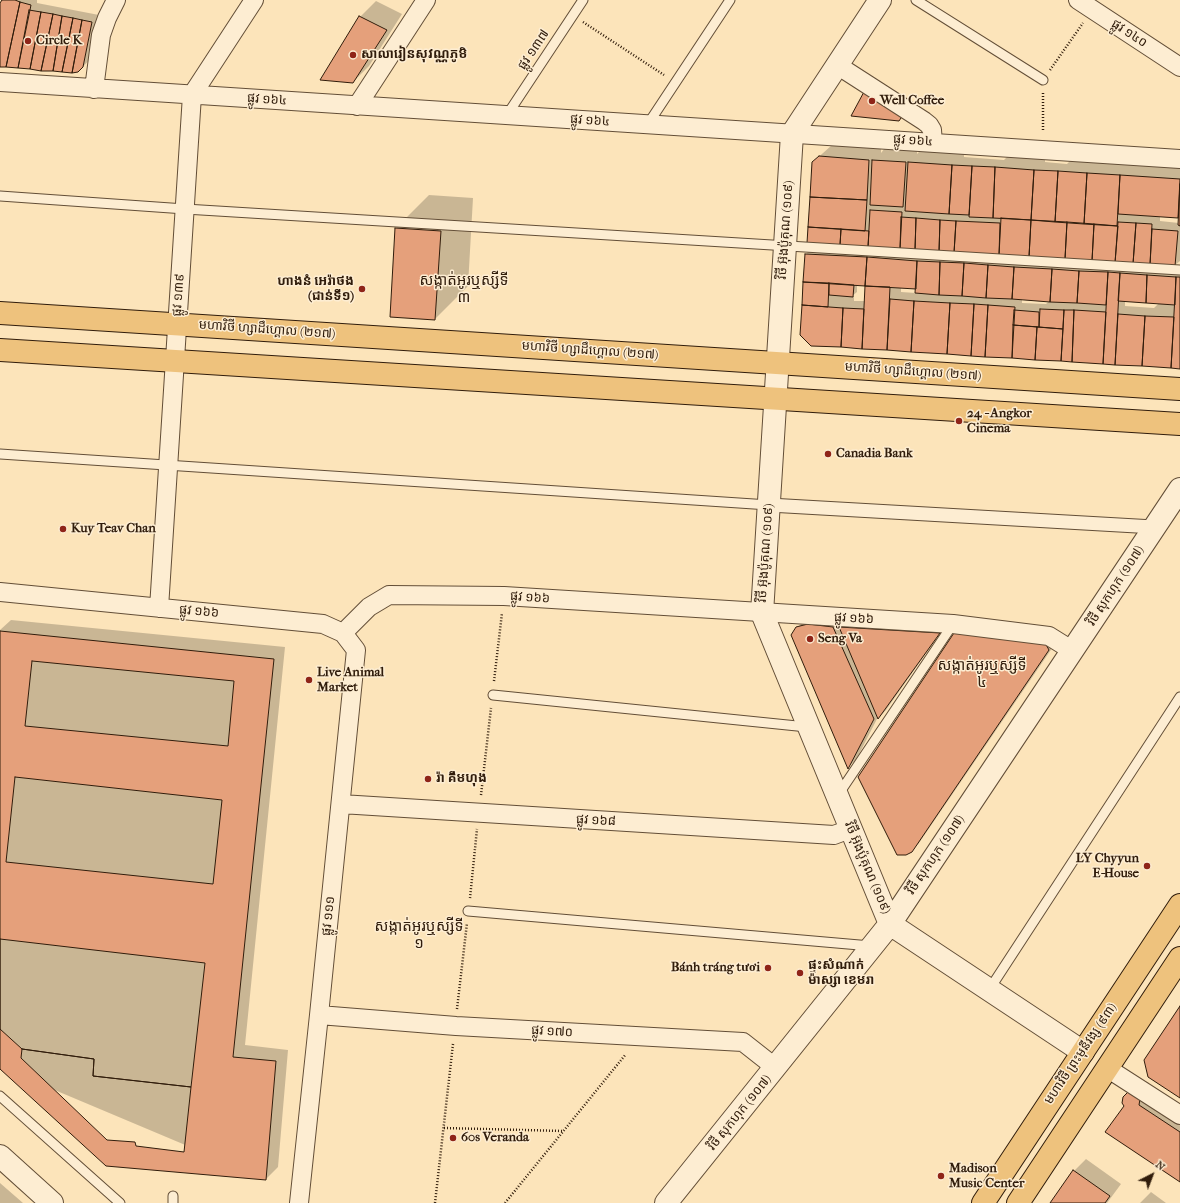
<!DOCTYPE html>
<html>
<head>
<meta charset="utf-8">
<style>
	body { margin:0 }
	#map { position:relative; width:1180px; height:1203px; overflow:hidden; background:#fce4ba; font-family:"IM FELL French Canon",serif }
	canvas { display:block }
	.north { position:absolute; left:1132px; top:1155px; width:40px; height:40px; -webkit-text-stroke:3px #fdedd2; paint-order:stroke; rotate:42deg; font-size:11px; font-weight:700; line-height:16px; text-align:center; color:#301c0b }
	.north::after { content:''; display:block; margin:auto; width:14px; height:18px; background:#301c0b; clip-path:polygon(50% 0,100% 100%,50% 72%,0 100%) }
</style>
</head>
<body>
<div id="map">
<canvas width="1180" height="1203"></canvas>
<div class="north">N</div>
</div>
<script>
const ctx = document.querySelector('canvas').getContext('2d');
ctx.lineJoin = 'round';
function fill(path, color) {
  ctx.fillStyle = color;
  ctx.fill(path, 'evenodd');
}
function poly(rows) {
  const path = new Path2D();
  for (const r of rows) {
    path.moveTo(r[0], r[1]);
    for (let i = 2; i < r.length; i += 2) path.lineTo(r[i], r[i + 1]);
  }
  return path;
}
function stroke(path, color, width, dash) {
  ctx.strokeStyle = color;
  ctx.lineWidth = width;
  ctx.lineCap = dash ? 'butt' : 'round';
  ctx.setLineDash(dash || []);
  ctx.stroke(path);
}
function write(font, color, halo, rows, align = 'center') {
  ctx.font = font + ' "IM FELL French Canon","Noto Sans Khmer",serif';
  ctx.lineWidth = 3;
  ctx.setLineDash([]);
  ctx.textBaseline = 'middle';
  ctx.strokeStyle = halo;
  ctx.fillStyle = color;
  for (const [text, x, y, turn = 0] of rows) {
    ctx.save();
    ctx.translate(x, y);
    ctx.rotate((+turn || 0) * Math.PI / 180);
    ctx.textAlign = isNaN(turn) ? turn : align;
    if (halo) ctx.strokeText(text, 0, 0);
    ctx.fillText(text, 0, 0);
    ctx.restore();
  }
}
fill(poly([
	[3,0,37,0,37,3,99,15,91,58,81,69,0,66,0,4],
	[376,1,402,14,369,66,353,82,360,17],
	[832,145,881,148,881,153,885,148,917,150,917,154,921,150,964,153,964,157,1004,160,1008,156,1045,158,1045,162,1067,164,1071,160,1180,166,1180,261,1175,265,1180,269,1180,368,812,345,806,254,817,243,813,162],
	[1160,216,1179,217,1179,223,1160,221],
	[857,284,866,285,865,301,854,301,854,296,852,296,857,292],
	[901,287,917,288,916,293,901,292],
	[1022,299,1049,301,1046,304,1022,303],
	[1125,301,1159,303,1154,308,1125,306],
	[429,195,473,198,468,286,435,319,396,228],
	[11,620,285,647,245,1045,288,1050,278,1167,266,1179,0,1067,0,630],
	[805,620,946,625,886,710,879,718,878,717,856,760,848,767,797,628],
	[955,634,1057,641,919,843,911,851],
	[1141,1081,1148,1082,1151,1087,1180,1112,1180,1181,1125,1106],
	[1086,1159,1121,1184,1107,1203,1052,1203,1074,1171],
	[0,1183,23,1203,0,1203],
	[1151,1192,1166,1203,1140,1203]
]), '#0003');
const building = poly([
	[2,0,15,0,20,2,6,67,0,67,0,3,2,0],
	[20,2,31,5,18,68,6,67,20,2],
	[29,10,41,12,30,69,18,68,29,10],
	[41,12,53,14,41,71,30,69,41,12],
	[53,14,62,16,53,71,41,71,53,14],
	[62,16,73,18,62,72,53,71,62,16],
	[359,16,387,30,353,83,320,80,359,16],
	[73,18,82,20,72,73,62,72,73,18],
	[82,20,92,22,83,67,78,72,72,73,82,20],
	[865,90,905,112,899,121,851,116,865,90],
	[819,156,869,160,867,200,810,197,812,162,819,156],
	[872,160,906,162,903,207,870,205,872,160],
	[908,162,952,165,949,214,905,211,908,162],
	[952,165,972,166,969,215,949,214,952,165],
	[972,166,995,167,993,218,969,217,972,166],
	[995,167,1034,170,1031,220,993,218,995,167],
	[1034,170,1058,171,1055,222,1031,220,1034,170],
	[1058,171,1087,173,1084,224,1055,222,1058,171],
	[1087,173,1120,175,1117,226,1084,224,1087,173],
	[1120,175,1180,179,1178,218,1118,214,1120,175],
	[1180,184,1180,226,1178,225,1180,184],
	[810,197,867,200,865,231,808,227,810,197],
	[870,210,902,212,900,249,868,247,870,210],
	[901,217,916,218,915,250,900,249,901,217],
	[916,218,940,220,939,252,915,250,916,218],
	[1001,218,1031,220,1029,257,999,255,1001,218],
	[940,220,956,221,954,253,939,252,940,220],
	[1031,220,1067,222,1065,259,1029,257,1031,220],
	[956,221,1000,223,999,255,954,253,956,221],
	[1067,222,1094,224,1092,261,1065,259,1067,222],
	[1118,222,1136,223,1133,264,1115,263,1118,222],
	[1136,223,1152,224,1150,265,1133,264,1136,223],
	[1094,224,1118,226,1115,263,1092,261,1094,224],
	[808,227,841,229,840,245,807,243,808,227],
	[395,228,441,231,435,320,390,317,395,228],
	[841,229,869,231,868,247,840,245,841,229],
	[1152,229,1178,231,1175,266,1150,265,1152,229],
	[805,254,867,257,865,286,803,282,805,254],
	[867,257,917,261,916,289,865,286,867,257],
	[917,261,940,262,939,295,915,293,917,261],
	[940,262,964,263,962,296,939,295,940,262],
	[964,263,988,265,986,298,962,296,964,263],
	[988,265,1014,267,1012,299,986,298,988,265],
	[1014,267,1052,269,1050,302,1012,299,1014,267],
	[1052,269,1079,271,1077,303,1050,302,1052,269],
	[1079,271,1108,272,1106,305,1077,303,1079,271],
	[1108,272,1120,273,1115,365,1103,364,1108,272],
	[1120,273,1147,275,1146,303,1118,301,1120,273],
	[1147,275,1176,277,1175,305,1146,303,1147,275],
	[1176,277,1180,277,1180,369,1171,368,1176,277],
	[803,282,829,283,828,307,802,305,803,282],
	[829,283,854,285,853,297,829,295,829,283],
	[865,286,890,287,887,350,862,349,865,286],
	[890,299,914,301,911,352,887,350,890,299],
	[914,301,950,303,947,354,911,352,914,301],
	[950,303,974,304,971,356,947,354,950,303],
	[974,304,988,305,985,357,971,356,974,304],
	[802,305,843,308,841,347,811,346,800,335,802,305],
	[988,305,1015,307,1012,358,985,357,988,305],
	[843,308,864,309,862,349,841,347,843,308],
	[1040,309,1064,310,1063,329,1039,327,1040,309],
	[1014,310,1039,312,1039,327,1013,325,1014,310],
	[1064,310,1074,310,1072,362,1061,361,1064,310],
	[1074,310,1106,312,1103,364,1072,362,1074,310],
	[1118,314,1145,316,1142,366,1115,365,1118,314],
	[1145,316,1174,317,1171,368,1142,366,1145,316],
	[1013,325,1037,327,1035,360,1012,358,1013,325],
	[1037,327,1063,329,1061,361,1035,360,1037,327],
	[808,624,833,627,874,719,848,769,791,635,796,627,808,624],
	[839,627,940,633,878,719,839,627],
	[0,631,274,659,233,1057,276,1061,266,1180,106,1166,0,1069,0,631],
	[954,633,1044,641,1049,650,912,852,906,855,897,855,858,777,954,633],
	[32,661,234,681,228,746,25,726,32,661],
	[15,777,222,800,213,884,6,862,15,777],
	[0,939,205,963,191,1087,93,1076,94,1059,22,1049,0,1029,0,939],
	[1180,1006,1180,1098,1148,1077,1144,1060,1180,1006],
	[22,1049,94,1059,93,1076,191,1087,184,1152,136,1146,135,1142,107,1140,21,1058,22,1049],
	[1128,1092,1136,1093,1140,1099,1139,1105,1180,1132,1180,1182,1105,1132,1124,1106,1122,1103,1123,1097,1128,1092],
	[1073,1170,1110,1196,1105,1203,1050,1203,1073,1170]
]);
fill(building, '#e5a07b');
stroke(building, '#301c0b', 1);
const service = poly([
	[916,0,1043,80],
	[507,115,583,0],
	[648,124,730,0],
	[0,196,185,209,1180,270],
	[0,454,769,505],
	[493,695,807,727],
	[838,795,953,624],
	[468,911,871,946],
	[989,990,1180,697],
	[0,1096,120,1203],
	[173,1196,173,1203]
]);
const pedestrian = poly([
	[769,505,1154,527]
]);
const minor = poly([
	[1078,0,1180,67],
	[837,65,924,121,929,125,932,130,933,143],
	[0,82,1180,159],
	[94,89,101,35,107,18,116,0],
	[357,106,426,0],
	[0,592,323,624,343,633],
	[159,608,192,95,254,0],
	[343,633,369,607,389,595,504,596,953,624,1049,636,1073,651],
	[341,804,834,835,850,829],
	[319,1015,456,1026,743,1042,776,1068],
	[1107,1068,1180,1115],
	[299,1203,319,1015,356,650,343,633]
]);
const tertiary = poly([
	[880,0,792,134,762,613,890,924,1083,1052],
	[0,1156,52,1203],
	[666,1203,890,924,1180,489]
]);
const primary = poly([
	[0,313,1180,389],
	[0,350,1180,424]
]);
const trunk = poly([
	[983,1203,1180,905],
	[1018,1203,1180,958]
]);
stroke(service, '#634e37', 11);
stroke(pedestrian, '#634e37', 15);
stroke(minor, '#634e37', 20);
stroke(tertiary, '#634e37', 24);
stroke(primary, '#301c0b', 24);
stroke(trunk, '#301c0b', 24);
stroke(poly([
	[583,22,664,75],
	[1050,70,1083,23],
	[1043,93,1043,132],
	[494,681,502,613],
	[481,795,491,708],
	[470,898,477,829],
	[457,1009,467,923],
	[444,1128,563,1131],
	[435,1203,453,1044],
	[505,1203,626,1054]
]), '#301c0b', 2.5, [1, 2]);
stroke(service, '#fdedd2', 9);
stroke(pedestrian, '#fdedd2', 13);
stroke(minor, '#fdedd2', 18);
stroke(tertiary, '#fdedd2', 22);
stroke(primary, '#eec27d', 22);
stroke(trunk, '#eec27d', 22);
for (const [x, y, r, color] of [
	[28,41,4,"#8f2418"],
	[353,55,4,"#8f2418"],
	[872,101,4,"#8f2418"],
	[362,289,4,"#8f2418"],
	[959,421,4,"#8f2418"],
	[828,454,4,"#8f2418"],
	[63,529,4,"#8f2418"],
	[810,639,4,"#8f2418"],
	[309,680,4,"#8f2418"],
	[428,779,4,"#8f2418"],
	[1147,866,4,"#8f2418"],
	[768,968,4,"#8f2418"],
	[800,973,4,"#8f2418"],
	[453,1138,4,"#8f2418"],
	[941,1176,4,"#8f2418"]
]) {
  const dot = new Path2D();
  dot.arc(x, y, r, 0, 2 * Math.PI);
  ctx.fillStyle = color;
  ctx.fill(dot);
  stroke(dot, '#fdedd2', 1.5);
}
write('13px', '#301c0b', '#fdedd2', [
	["ផ្លូវ ១៤០",1129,34,33],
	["ផ្លូវ ១៣៧",534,50,-56],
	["ផ្លូវ ១៦៤",267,100,4],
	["ផ្លូវ ១៦៤",590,121,4],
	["ផ្លូវ ១៦៤",913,141,4],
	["វិថី អ៊ុងប៉ូគុណ (១០៩)",786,230,-86],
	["ផ្លូវ ១៣៩",179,295,-86],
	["មហាវិថី ហ្សាដឹហ្គោល (២១៧)",267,330,4],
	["មហាវិថី ហ្សាដឹហ្គោល (២១៧)",590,351,4],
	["មហាវិថី ហ្សាដឹហ្គោល (២១៧)",913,372,4],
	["វិថី អ៊ុងប៉ូគុណ (១០៩)",766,553,-86],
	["វិថី សុកហុក (១០៧)",1116,586,-57],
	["ផ្លូវ ១៦៦",530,598,4],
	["ផ្លូវ ១៦៦",199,612,5],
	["ផ្លូវ ១៦៦",854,619,3],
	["ផ្លូវ ១៦៨",596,821,3],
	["វិថី សុកហុក (១០៧)",936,855,-56],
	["វិថី អ៊ុងប៉ូគុណ (១០៩)",867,868,67],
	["ផ្លូវ ១១១",329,916,-84],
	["ផ្លូវ ១៧០",552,1032,3],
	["មហាវិថី ព្រះមុនីវង្ស (៩៣)",1081,1054,-56],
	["វិថី សុកហុក (១០៧)",740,1113,-51]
]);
write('bold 13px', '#301c0b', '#fdedd2', [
	["Circle K",36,41],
	["សាលារៀនសុវណ្ណភូមិ",361,55],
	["Well Coffee",880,101],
	["ហាងនំ អេរ៉ាថង",354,282,"right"],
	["(ជាន់ទី១)",354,297,"right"],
	["24 - Angkor",967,414],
	["Cinema",967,429],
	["Canadia Bank",836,454],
	["Kuy Teav Chan",71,529],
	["Seng Va",818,639],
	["Live Animal",317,673],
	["Market",317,688],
	["រ៉ា គឹមហុង",436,779],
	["LY Chyyun",1139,859,"right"],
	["E-House",1139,874,"right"],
	["ផ្ទះសំណាក់",808,966],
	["ម៉ាស្សា ខេមរា",808,981],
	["Bánh tráng tươi",760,968,"right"],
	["60s Veranda",461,1138],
	["Madison",949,1169],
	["Music Center",949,1184]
], 'left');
write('15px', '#301c0b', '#fdedd2', [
	["សង្កាត់អូរឬស្សីទី",464,281],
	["៣",464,298],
	["សង្កាត់អូរឬស្សីទី",982,666],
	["៤",982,683],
	["សង្កាត់អូរឬស្សីទី",419,927],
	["១",419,944]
]);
</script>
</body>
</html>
